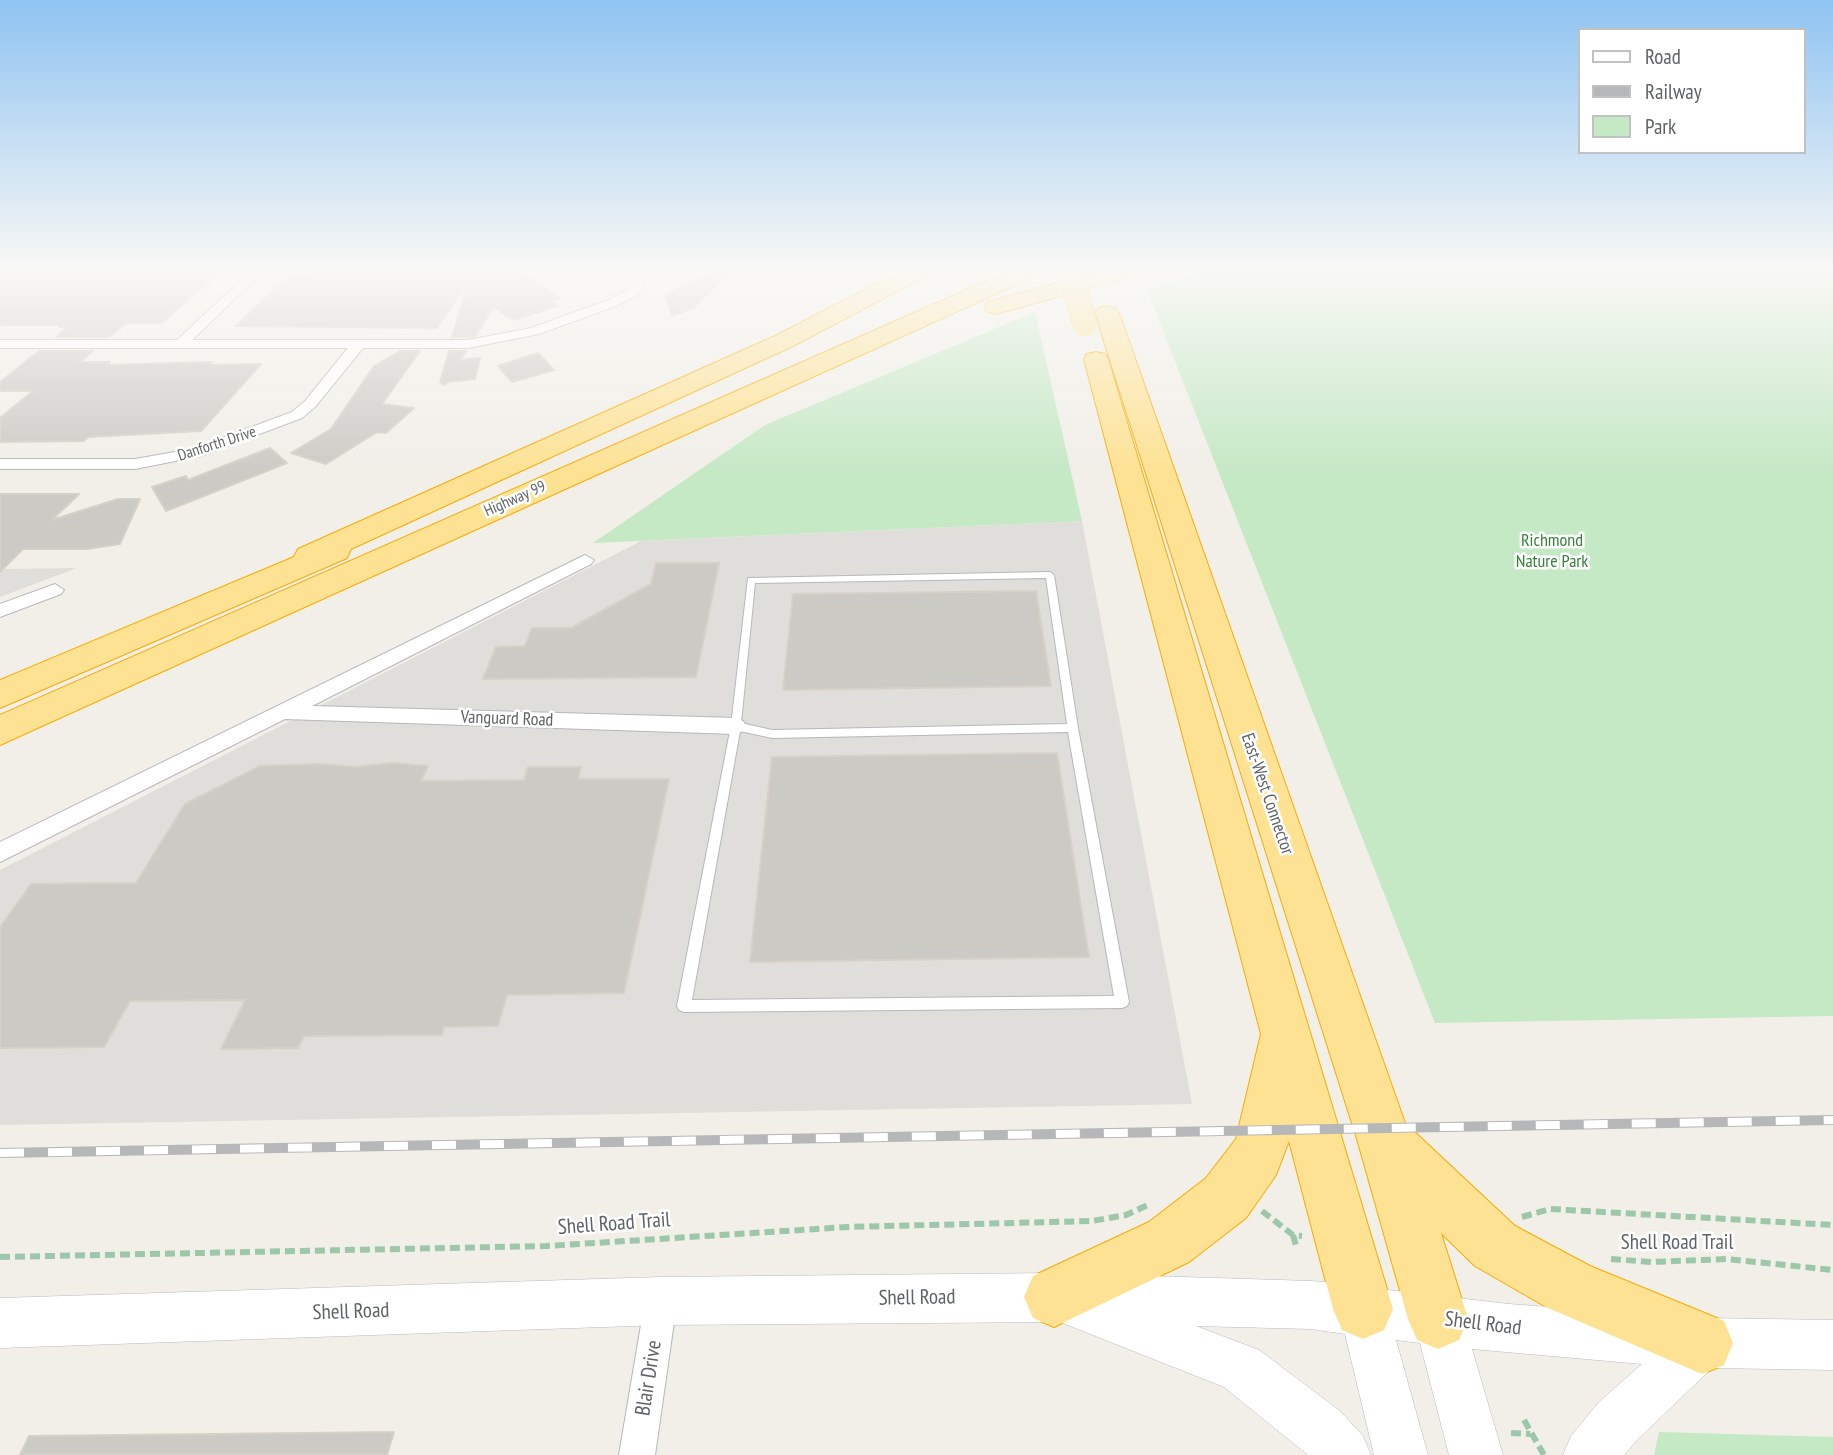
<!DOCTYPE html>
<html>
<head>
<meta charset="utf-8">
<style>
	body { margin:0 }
	#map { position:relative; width:1833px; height:1455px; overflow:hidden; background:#f1efe8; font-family:"PT Sans Narrow",sans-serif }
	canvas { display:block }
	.legend { position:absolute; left:1578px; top:28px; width:228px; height:126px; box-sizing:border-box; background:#fff; border:2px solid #bfc1c3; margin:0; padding:9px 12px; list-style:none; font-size:21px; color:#5f6368 }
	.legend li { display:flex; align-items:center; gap:14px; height:35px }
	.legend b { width:35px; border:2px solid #bfc1c3 }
</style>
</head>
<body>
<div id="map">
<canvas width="1833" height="1455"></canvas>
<ul class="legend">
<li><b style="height:9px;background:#fff"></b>Road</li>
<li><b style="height:9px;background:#b6b7b8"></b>Railway</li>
<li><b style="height:19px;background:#c5e8c5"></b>Park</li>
</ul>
</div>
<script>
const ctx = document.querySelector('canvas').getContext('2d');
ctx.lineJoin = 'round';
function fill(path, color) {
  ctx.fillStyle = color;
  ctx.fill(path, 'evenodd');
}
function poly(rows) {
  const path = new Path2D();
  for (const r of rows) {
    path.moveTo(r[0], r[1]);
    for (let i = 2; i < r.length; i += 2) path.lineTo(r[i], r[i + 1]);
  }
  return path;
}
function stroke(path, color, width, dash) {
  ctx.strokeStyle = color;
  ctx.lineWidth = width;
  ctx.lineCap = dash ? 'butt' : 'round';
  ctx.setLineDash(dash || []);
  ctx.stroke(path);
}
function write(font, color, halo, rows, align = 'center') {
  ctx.font = font + ' "PT Sans Narrow",sans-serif';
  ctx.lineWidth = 5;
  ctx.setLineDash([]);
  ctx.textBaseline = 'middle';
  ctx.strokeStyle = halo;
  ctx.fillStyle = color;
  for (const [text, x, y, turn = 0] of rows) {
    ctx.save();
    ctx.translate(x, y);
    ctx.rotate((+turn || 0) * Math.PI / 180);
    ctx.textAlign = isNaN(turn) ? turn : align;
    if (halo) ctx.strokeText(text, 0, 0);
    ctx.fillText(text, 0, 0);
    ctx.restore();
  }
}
fill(poly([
	[1082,521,1192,1104,0,1125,0,870,641,541],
	[77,568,0,597,0,569]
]), '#e0deda');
fill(poly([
	[1208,269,1833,269,1833,1016,1435,1023,1147,290],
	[1035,312,1082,521,593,543,765,425],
	[1659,1432,1833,1437,1833,1455,1654,1455]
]), '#c5e8c5');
const building = poly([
	[0,269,223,269,162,323,126,323,109,337,56,337,68,327,59,327,63,325,0,325,0,269],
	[313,269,518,269,561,298,551,301,558,306,513,320,494,307,475,336,468,337,452,337,467,285,437,328,236,326,290,274,309,274,313,269],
	[720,269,731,269,695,307,672,316,665,296,720,269],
	[39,351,93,351,80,362,110,362,106,365,212,362,210,365,261,364,201,431,88,437,84,441,0,442,0,418,33,391,0,391,0,382,39,351],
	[400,351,420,351,382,404,414,408,386,433,377,432,326,464,291,453,331,429,374,366,400,351],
	[449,351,466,351,460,360,480,358,475,379,447,382,445,385,440,382,449,351],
	[538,353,554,370,512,382,498,366,538,353],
	[270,448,287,463,166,511,152,487,186,476,188,480,270,448],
	[0,494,79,494,52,520,118,499,140,499,120,544,87,549,23,549,0,572,0,494],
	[656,563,719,563,696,677,483,679,496,647,525,646,532,628,571,628,651,584,656,563],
	[1036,591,1051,686,783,690,793,594,1036,591],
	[1057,753,1089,957,750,962,772,757,1057,753],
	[392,763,428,766,421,781,524,780,528,767,581,767,578,779,669,779,624,993,507,995,498,1026,444,1027,442,1035,304,1036,298,1048,221,1049,245,1000,130,1001,104,1047,0,1048,0,927,31,884,136,883,185,804,260,766,320,764,355,767,392,763],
	[394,1432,387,1455,20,1455,29,1436,394,1432]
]);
fill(building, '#cccac5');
stroke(building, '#d6d1c6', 2);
const lane = poly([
	[1050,572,1054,575,1078,728,1129,1002,1127,1006,1122,1008,684,1012,679,1010,677,1006,731,726,748,578,1050,572],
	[1046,578,1067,724,772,730,741,723,755,583,1046,578],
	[740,731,772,738,1068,732,1114,996,692,1000,740,731]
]);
const street = poly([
	[253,269,266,269,192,340,468,340,531,328,608,300,628,290,640,269,652,269,637,295,616,306,539,334,468,348,363,348,315,407,302,418,201,456,135,469,0,469,0,459,135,459,192,449,292,412,305,401,348,348,0,348,0,340,177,340,253,269],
	[585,555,594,560,591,564,312,706,736,718,743,721,746,726,743,731,736,734,285,719,0,862,0,842,585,555],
	[55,584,64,590,61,594,0,617,0,604,55,584],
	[661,1285,672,1290,677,1301,655,1455,619,1455,645,1301,650,1290,661,1285]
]);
const secondary = poly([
	[1054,1273,1311,1281,1363,1285,1371,1288,1509,1304,1702,1318,1833,1320,1833,1370,1712,1368,1637,1440,1624,1455,1563,1455,1571,1436,1599,1402,1642,1364,1472,1349,1503,1455,1449,1455,1420,1343,1396,1340,1428,1455,1374,1455,1345,1334,1311,1329,1196,1326,1259,1350,1340,1411,1363,1436,1371,1455,1308,1455,1224,1387,1060,1322,661,1325,0,1348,0,1298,661,1277,1054,1273]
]);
const highway = poly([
	[905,269,933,269,930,274,793,346,351,549,347,558,0,708,0,680,294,557,298,549,775,336,905,269],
	[1014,269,1043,269,1040,274,0,745,0,715,1014,269],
	[1107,269,1143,269,1140,274,996,314,988,312,984,307,988,302,1107,269],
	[1107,306,1115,308,1119,313,1405,1123,1515,1226,1590,1266,1724,1321,1733,1343,1724,1365,1702,1374,1548,1308,1475,1266,1441,1233,1468,1319,1459,1340,1438,1349,1417,1340,1408,1319,1357,1139,1095,313,1099,308,1107,306],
	[1096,352,1105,354,1108,359,1393,1309,1384,1330,1363,1339,1342,1330,1333,1309,1289,1141,1276,1175,1246,1218,1189,1262,1054,1327,1033,1318,1024,1297,1033,1276,1149,1222,1206,1178,1236,1139,1261,1034,1084,359,1087,354,1096,352]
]);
stroke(lane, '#b5b8bc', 2);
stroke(street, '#b5b8bc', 2);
stroke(secondary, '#b6babf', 1);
stroke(highway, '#f9ab00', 2);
stroke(poly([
	[1262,1211,1293,1235,1302,1236],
	[1522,1217,1550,1209,1833,1225],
	[1293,1235,1297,1249],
	[0,1257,547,1246,848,1227,1092,1221,1126,1215,1150,1204],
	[1611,1259,1651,1262,1727,1259,1833,1270],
	[1524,1420,1544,1455],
	[1511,1433,1530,1434]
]), '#9cc7a9', 6, [10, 5]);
fill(lane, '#fff');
fill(street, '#fff');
fill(secondary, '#fff');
fill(highway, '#fde293');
const rail = poly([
	[0,1153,1833,1120]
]);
stroke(rail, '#b6b7b8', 10);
stroke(rail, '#fff', 8, [24]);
const highwayBridge = poly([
	[1070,269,1085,324]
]);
stroke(highwayBridge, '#f9ab00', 25, []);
stroke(highwayBridge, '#fde293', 24);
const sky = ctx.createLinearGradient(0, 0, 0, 473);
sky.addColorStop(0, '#8fc3f1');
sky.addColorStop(0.57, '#f9f8f5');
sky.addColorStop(1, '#f9f8f500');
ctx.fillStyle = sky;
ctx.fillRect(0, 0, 1833, 473);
write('16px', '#5f6368', '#fff', [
	["Danforth Drive",217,444,-18],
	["Highway 99",515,499,-24]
]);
write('18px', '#348238', '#fff', [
	["Richmond",1552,541],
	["Nature Park",1552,562]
]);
write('18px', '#5f6368', '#fff', [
	["Vanguard Road",507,719,2],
	["East-West Connector",1267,794,71]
]);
write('21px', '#5f6368', '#fff', [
	["Shell Road Trail",614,1224,-4],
	["Shell Road Trail",1677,1243],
	["Shell Road",917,1298,-1],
	["Shell Road",351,1312,-2],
	["Shell Road",1483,1324,7],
	["Blair Drive",649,1378,-81]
]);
</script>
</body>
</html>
